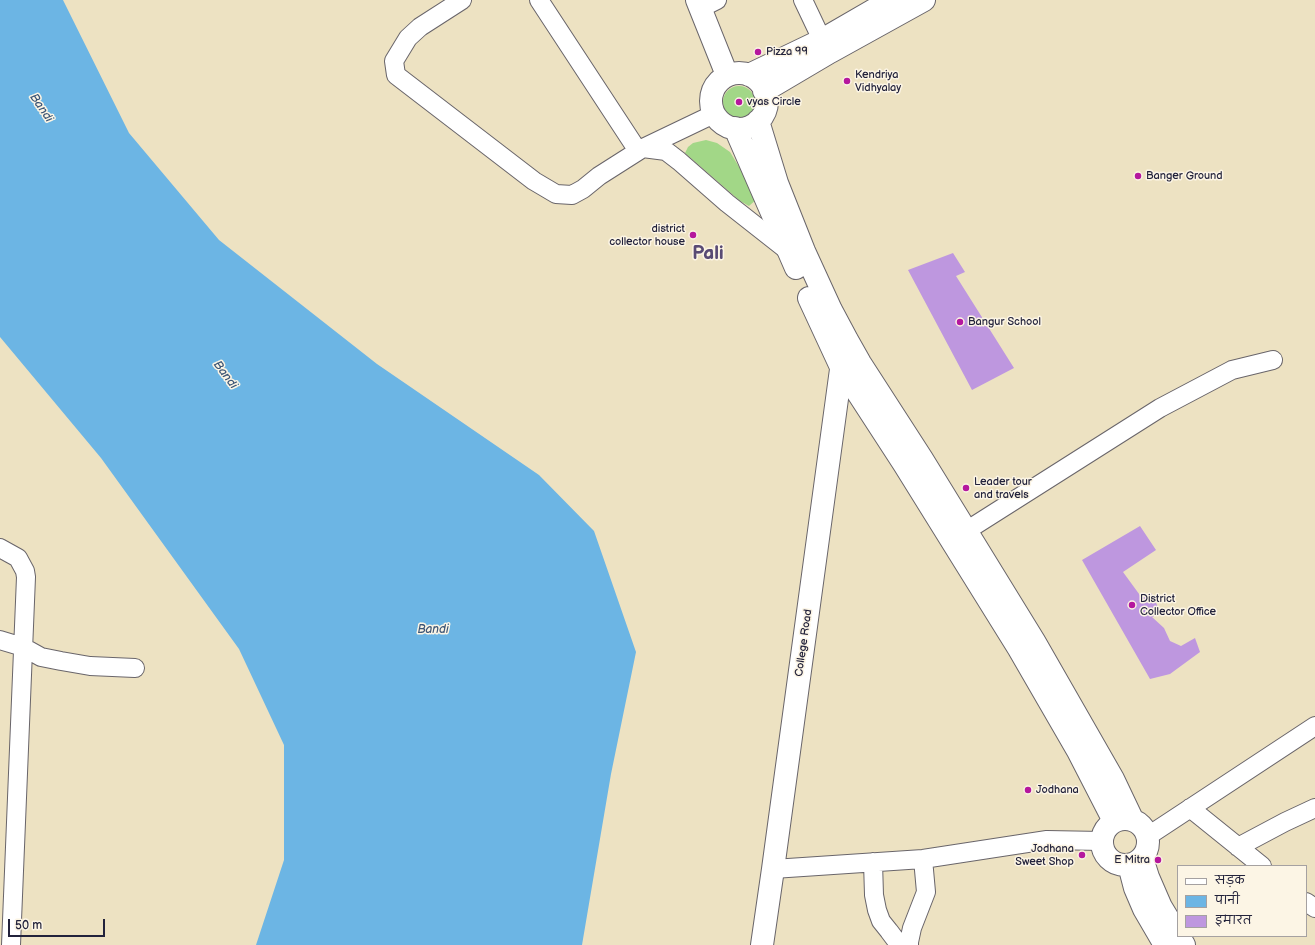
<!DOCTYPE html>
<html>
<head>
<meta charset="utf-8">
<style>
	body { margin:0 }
	#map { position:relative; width:1315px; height:945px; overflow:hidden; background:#ede2c2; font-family:"Balsamiq Sans","Playpen Sans Deva",sans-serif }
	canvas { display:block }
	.legend { position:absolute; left:1177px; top:865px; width:130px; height:72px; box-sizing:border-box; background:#fcf5e5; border:1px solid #a5a1a1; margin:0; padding:5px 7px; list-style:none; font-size:12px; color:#22223b }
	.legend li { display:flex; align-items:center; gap:8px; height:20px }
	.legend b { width:20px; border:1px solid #a5a1a1 }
	.scale { position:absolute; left:8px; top:919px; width:97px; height:18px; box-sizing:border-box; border:2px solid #22223b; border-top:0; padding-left:5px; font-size:12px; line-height:14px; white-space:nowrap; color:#22223b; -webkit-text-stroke:3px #fcf5e5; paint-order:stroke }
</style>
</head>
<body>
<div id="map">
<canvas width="1315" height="945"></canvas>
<ul class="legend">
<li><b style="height:5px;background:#fff"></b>सड़क</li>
<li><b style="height:11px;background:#6cb5e4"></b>पानी</li>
<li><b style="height:11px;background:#be97df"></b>इमारत</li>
</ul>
<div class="scale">50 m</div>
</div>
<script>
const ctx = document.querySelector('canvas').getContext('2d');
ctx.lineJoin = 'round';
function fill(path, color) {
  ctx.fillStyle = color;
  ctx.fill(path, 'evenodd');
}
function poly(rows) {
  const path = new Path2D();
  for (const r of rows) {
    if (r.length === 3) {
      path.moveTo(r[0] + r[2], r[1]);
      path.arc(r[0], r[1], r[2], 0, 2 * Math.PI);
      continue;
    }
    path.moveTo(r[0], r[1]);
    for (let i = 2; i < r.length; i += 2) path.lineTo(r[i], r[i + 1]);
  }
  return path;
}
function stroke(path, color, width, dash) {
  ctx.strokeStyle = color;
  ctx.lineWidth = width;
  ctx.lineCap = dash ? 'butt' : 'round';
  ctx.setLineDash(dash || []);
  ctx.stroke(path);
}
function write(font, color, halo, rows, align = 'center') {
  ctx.font = font + ' "Balsamiq Sans",sans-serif';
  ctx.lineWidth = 3;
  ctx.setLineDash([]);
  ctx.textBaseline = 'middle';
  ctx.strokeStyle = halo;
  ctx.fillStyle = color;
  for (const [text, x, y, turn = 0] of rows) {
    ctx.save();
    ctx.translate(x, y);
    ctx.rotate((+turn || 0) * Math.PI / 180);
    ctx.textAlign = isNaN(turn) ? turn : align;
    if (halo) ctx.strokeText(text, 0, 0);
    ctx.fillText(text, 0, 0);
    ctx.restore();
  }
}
fill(poly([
	[739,102,16],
	[706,140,717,143,730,152,758,198,749,206,740,201,685,153,688,147,693,143]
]), '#a2d787');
fill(poly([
	[0,0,63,0,129,133,219,240,377,364,539,475,594,531,636,652,611,774,582,945,256,945,284,860,284,745,239,649,101,458,0,337]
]), '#6cb5e4');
fill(poly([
	[953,253,965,272,956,276,1014,368,972,390,908,270],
	[1140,526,1156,550,1123,572,1142,598,1151,593,1161,613,1152,617,1164,628,1170,641,1181,646,1195,638,1200,652,1170,674,1150,679,1082,560]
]), '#be97df');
const minor = poly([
	[462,0,420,27,408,38,394,61,396,75,534,181,556,194,572,195,583,189,599,176,643,148,714,114],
	[539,0,638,151],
	[803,0,822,40,829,51],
	[701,8,717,0],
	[643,148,666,151,679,161,727,203,788,251],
	[966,531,1160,408,1232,370,1273,360],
	[0,548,18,558,25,571,26,577,11,945],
	[0,640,23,647,41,657,61,661,90,666,135,668],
	[1190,808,1262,866],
	[1148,836,1315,726],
	[1238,847,1285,822,1315,808],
	[873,862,874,895,877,910,881,921,889,931,895,939,903,945],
	[773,869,923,859,1047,840,1102,841],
	[1306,902,1315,908],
	[909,945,909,942,912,928,926,892,923,859]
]);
const major = poly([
	[697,0,727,75],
	[739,101,28],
	[749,75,822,40,891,0],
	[764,91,830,52,924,0],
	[758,121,777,183,804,251,831,310,847,340,860,363,922,459,1034,641,1113,779,1132,819],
	[735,128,796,268],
	[809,298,841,367,904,464,1019,649,1078,751,1114,821],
	[1125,842,23],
	[1142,858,1148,877,1161,907,1184,945],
	[1129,865,1135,888,1144,909,1165,945],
	[762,945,773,869,842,362]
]);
stroke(minor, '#69656a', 20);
stroke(major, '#69656a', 24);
stroke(minor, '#fff', 18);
stroke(major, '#fff', 22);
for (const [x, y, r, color] of [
	[758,52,4,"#b5179e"],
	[847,81,4,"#b5179e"],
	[739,102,4,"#b5179e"],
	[1138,176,4,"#b5179e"],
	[693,235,4,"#b5179e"],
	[960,322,4,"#b5179e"],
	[966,488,4,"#b5179e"],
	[1132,605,4,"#b5179e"],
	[1028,790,4,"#b5179e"],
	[1082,855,4,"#b5179e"],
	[1158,860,4,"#b5179e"]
]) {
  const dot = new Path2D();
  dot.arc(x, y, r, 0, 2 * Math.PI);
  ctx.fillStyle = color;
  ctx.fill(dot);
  stroke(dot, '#fcf5e5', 1.5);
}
write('11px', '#22223b', '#fcf5e5', [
	["Pizza 99",766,52],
	["Kendriya",855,75],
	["Vidhyalay",855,88],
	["vyas Circle",747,102],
	["Banger Ground",1146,176],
	["district",685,229,"right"],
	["collector house",685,242,"right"],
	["Bangur School",968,322],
	["Leader tour",974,482],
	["and travels",974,495],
	["District",1140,599],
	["Collector Office",1140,612],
	["Jodhana",1036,790],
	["Jodhana",1074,849,"right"],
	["Sweet Shop",1074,862,"right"],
	["E Mitra",1150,860,"right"]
], 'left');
write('11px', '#22223b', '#fcf5e5', [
	["College Road",804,643,-82]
]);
write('italic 12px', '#3c5576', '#fcf5e5', [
	["Bandi",41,108,56],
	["Bandi",225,375,53],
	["Bandi",433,630]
]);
write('bold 19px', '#594b74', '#fcf5e5', [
	["Pali",708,254]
]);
</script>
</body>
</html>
